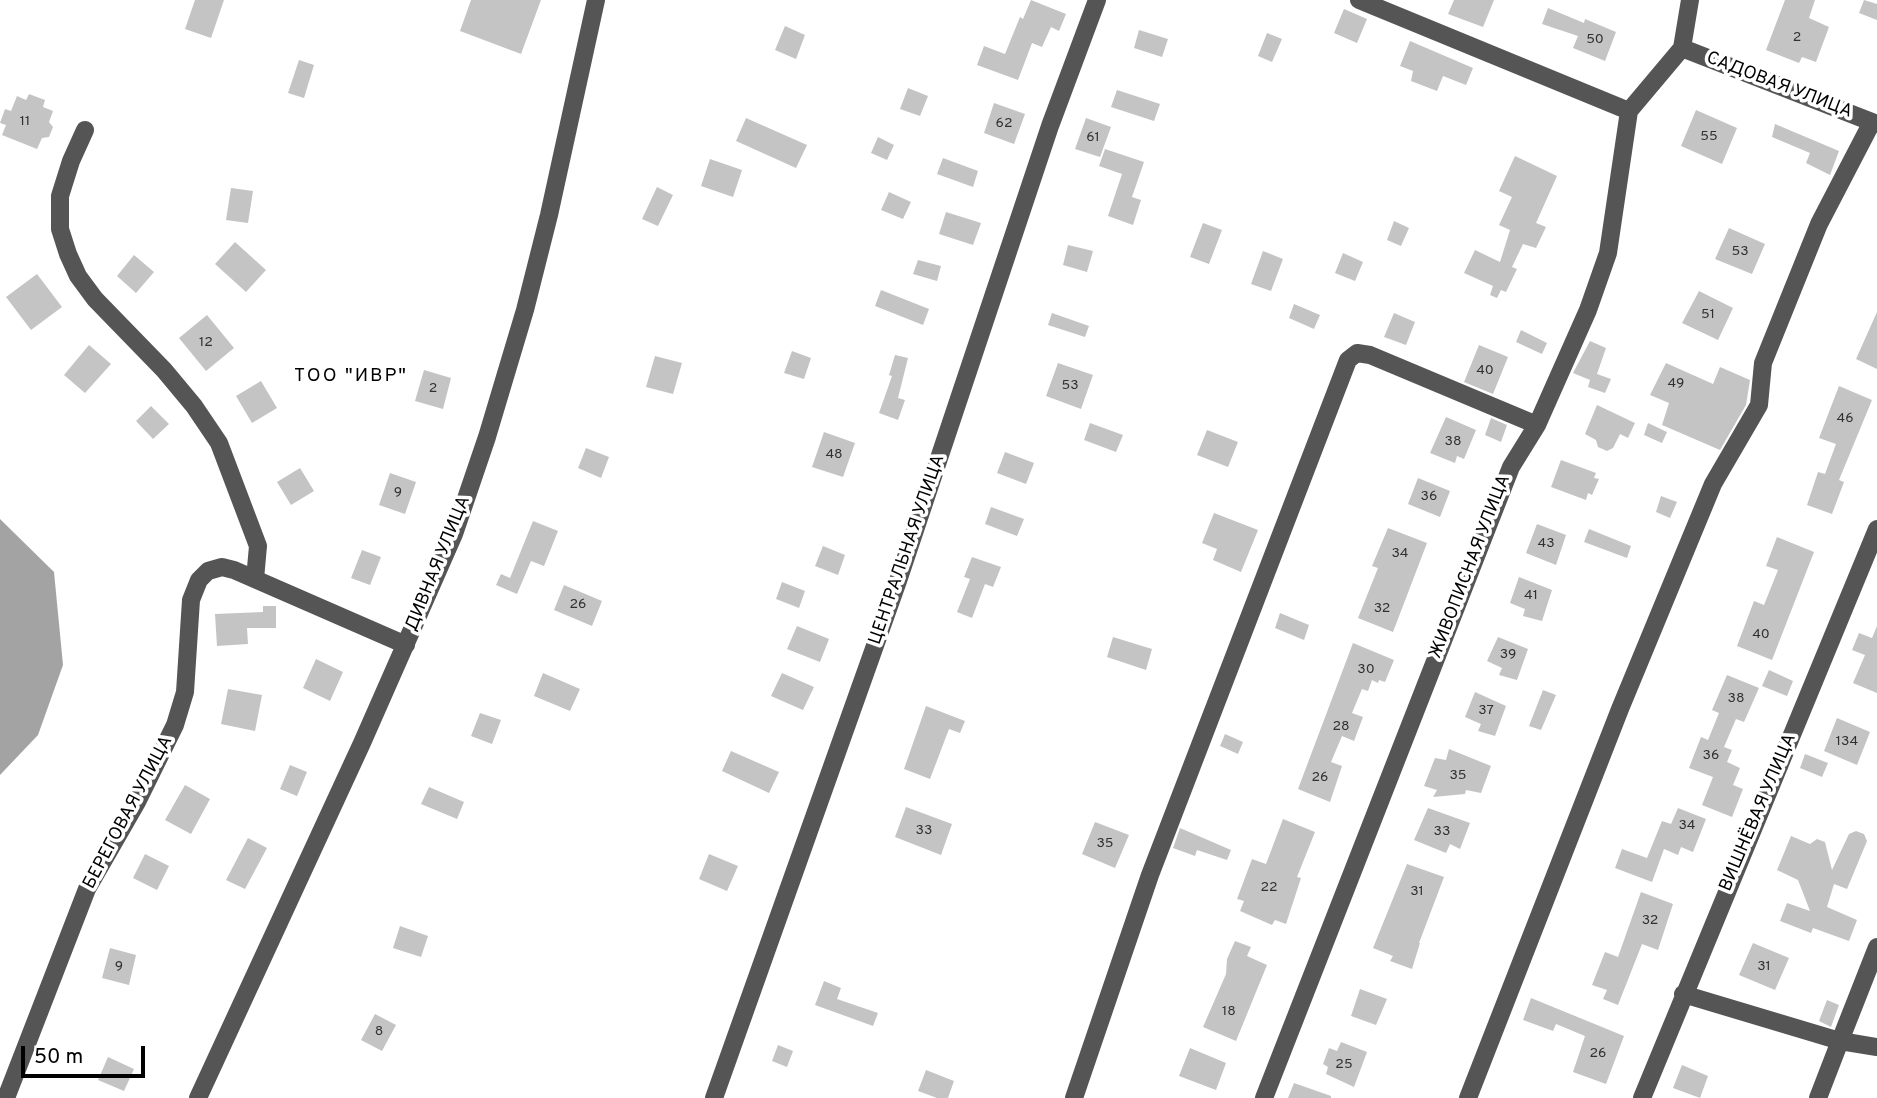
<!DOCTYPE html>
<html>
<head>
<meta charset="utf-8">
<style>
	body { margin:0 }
	#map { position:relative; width:1877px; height:1098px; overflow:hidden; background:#fff; font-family:Overpass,sans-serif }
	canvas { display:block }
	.scale { position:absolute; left:21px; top:1046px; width:124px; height:32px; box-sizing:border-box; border:4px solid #000; border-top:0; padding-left:9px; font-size:21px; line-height:24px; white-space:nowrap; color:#000; -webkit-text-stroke:5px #fff; paint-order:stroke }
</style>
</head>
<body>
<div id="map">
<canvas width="1877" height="1098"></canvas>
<div class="scale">50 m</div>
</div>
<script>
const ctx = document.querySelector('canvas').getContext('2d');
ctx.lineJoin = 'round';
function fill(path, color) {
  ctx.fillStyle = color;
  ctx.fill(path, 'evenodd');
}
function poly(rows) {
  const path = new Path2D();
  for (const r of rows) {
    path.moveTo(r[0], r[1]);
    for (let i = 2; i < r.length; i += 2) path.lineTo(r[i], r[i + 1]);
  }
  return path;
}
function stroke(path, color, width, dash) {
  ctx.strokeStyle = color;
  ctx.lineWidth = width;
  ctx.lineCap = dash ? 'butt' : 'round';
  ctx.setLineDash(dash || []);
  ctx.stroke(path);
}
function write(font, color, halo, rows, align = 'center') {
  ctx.font = font + ' Overpass,sans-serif';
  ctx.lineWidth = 7;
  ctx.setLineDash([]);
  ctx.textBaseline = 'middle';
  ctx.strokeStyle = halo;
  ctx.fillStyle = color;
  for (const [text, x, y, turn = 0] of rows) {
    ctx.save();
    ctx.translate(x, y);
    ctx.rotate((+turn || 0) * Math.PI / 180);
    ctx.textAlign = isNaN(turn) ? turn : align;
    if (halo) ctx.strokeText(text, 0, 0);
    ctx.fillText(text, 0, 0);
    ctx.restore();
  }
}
fill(poly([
	[0,519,54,572,63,665,38,735,0,775]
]), '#a3a3a3');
fill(poly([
	[195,0,224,0,211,38,185,29],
	[471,0,541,0,521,54,460,31],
	[1031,0,1066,14,1059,31,1051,27,1042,47,1032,43,1018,80,977,65,984,46,1005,54,1020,17,1023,19],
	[1454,0,1494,0,1483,27,1448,14],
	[1785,0,1815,0,1809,18,1829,27,1816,62,1802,57,1799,63,1766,50],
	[1864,0,1877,4,1877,20,1859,13],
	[1548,8,1584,23,1585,19,1616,32,1605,61,1573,48,1578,36,1542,24],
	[1344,9,1367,19,1357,43,1334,33],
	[785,26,805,35,796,59,775,50],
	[1139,30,1168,39,1162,57,1134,48],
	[1267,33,1282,39,1272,62,1258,56],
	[1410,41,1473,68,1466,85,1443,76,1437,91,1411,81,1413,71,1400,66],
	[299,60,314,65,304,98,288,93],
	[908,88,928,96,920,116,900,109],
	[1117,90,1160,104,1154,121,1111,107],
	[29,94,45,100,43,107,53,111,49,122,53,127,49,137,42,138,37,149,2,135,6,125,0,123,5,109,11,111,17,96,26,100],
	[994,103,1025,114,1014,144,984,133],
	[1696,110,1737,128,1722,164,1681,146],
	[746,118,807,145,796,168,736,141],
	[1086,118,1111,127,1100,157,1075,149],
	[1775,124,1839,151,1830,175,1806,163,1810,153,1772,137],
	[878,137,894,145,887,160,871,153],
	[1105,149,1144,162,1132,197,1141,200,1133,225,1108,216,1122,174,1099,166],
	[1515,156,1557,176,1536,223,1546,227,1536,248,1523,244,1512,267,1517,269,1506,292,1501,290,1497,298,1490,295,1493,286,1464,273,1475,250,1500,262,1510,230,1499,225,1512,197,1499,191],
	[943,158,978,171,973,187,937,174],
	[710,159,742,170,733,197,701,186],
	[657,187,673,195,658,226,642,219],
	[231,188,253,191,248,223,226,220],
	[889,192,911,202,903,219,881,210],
	[946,212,981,223,973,245,939,234],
	[1394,221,1409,228,1401,246,1387,240],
	[1203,223,1222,230,1209,264,1190,257],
	[1729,228,1765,244,1752,274,1715,259],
	[235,242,266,270,246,292,215,264],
	[1068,245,1093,251,1087,272,1063,265],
	[1263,251,1283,259,1271,291,1251,284],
	[1343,253,1363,262,1355,281,1335,273],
	[134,255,154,272,136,293,117,276],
	[918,260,941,266,937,281,913,274],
	[37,274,62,307,31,330,6,297],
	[881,290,929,309,923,325,875,306],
	[1699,291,1733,308,1718,340,1682,323],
	[1294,304,1320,315,1314,329,1289,318],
	[1877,312,1877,369,1856,359],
	[1052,313,1089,326,1085,337,1048,325],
	[1394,313,1415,322,1406,345,1384,337],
	[207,315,234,348,206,371,179,338],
	[1521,330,1547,343,1542,354,1516,342],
	[1590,341,1606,348,1597,374,1611,379,1605,393,1588,387,1590,380,1573,373],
	[89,345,111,364,85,393,64,375],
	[1479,345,1508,357,1493,394,1464,382],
	[792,351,811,358,804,379,784,373],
	[895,355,908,358,898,398,905,400,898,420,879,413,892,376,889,375],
	[655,356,682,363,673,394,646,387],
	[1058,363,1093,375,1081,409,1046,396],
	[1666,363,1713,384,1720,367,1750,380,1746,405,1720,450,1662,425,1669,403,1650,395],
	[424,370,451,378,443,409,415,401],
	[261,381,277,408,252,423,236,396],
	[1839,386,1872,400,1839,480,1844,482,1832,514,1807,505,1818,472,1825,474,1836,444,1819,438],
	[1597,405,1635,423,1628,438,1620,434,1613,448,1607,451,1598,447,1596,440,1585,434],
	[151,406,169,424,153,439,136,421],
	[1446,417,1476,430,1464,459,1457,456,1455,463,1430,453],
	[1491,418,1507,425,1501,442,1485,435],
	[1090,423,1123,435,1116,452,1084,440],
	[1648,423,1667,432,1662,443,1644,435],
	[1207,430,1238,442,1228,467,1197,455],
	[824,432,855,443,843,477,812,467],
	[586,448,609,457,601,478,578,468],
	[1005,452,1034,463,1026,484,997,473],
	[1561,460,1596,473,1594,478,1599,479,1592,495,1588,493,1586,500,1551,487],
	[300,468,314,491,291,505,277,482],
	[390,473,416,482,405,514,379,505],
	[1418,478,1450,491,1440,517,1408,504],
	[1661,496,1677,502,1670,518,1656,512],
	[991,507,1024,519,1017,536,985,524],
	[1214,513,1258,530,1241,572,1213,560,1217,549,1202,543],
	[533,521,558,531,544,566,531,561,517,594,496,585,501,574,510,578],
	[1537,524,1566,535,1556,565,1526,553],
	[1388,528,1427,543,1393,632,1358,618,1378,568,1372,566],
	[1589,529,1631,546,1627,558,1584,542],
	[1777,537,1814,552,1772,660,1737,646,1754,601,1764,605,1778,570,1766,566],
	[823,546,845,555,838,575,815,566],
	[362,550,381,557,370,585,351,578],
	[972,557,1001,567,993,587,985,584,972,618,957,612,970,579,964,577],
	[1519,577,1552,590,1542,621,1523,616,1525,609,1510,603],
	[782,582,805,591,799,608,776,599],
	[564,585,602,601,592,626,554,610],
	[263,606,276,606,276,628,247,628,248,644,217,646,215,614,263,612],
	[1280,613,1309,625,1304,640,1275,628],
	[797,626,829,639,820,662,787,649],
	[1877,626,1877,693,1853,683,1865,655,1852,650,1859,633,1872,638],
	[1113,637,1152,649,1146,670,1107,657],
	[1498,637,1528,649,1517,680,1499,675,1502,668,1487,661],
	[1353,643,1394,660,1385,682,1379,680,1378,683,1372,680,1368,691,1362,689,1352,713,1363,717,1354,741,1342,736,1331,762,1342,766,1330,802,1298,789],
	[316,659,343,672,330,701,303,688],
	[1769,670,1793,681,1787,696,1762,686],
	[543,673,580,689,570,711,534,696],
	[782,673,814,687,803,710,771,696],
	[1727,675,1759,688,1744,722,1736,719,1724,747,1732,750,1727,762,1740,768,1733,785,1743,789,1732,817,1702,805,1713,777,1689,768,1701,737,1708,740,1719,713,1712,710],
	[228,689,262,695,255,731,221,724],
	[1543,690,1556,695,1541,730,1529,726],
	[1475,692,1506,706,1495,736,1478,731,1481,724,1465,717],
	[926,706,965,721,960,733,949,729,930,779,904,769],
	[480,713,501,720,492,744,471,736],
	[1837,718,1870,732,1857,765,1824,751],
	[1225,734,1243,742,1238,754,1220,746],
	[1449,749,1491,766,1481,793,1466,790,1465,794,1433,797,1437,790,1424,786,1435,758,1446,760],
	[731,751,779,772,769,793,722,771],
	[1805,754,1828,763,1822,777,1800,768],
	[290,765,307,772,297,796,280,789],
	[185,785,210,799,191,834,165,820],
	[429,787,464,802,457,819,421,804],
	[906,807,952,824,941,855,895,837],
	[1428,808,1470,823,1460,849,1450,844,1446,853,1414,840],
	[1678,808,1706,819,1693,852,1681,847,1678,855,1664,849,1652,882,1615,868,1622,849,1647,858,1662,821,1671,824],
	[1283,819,1315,832,1297,877,1301,878,1286,924,1275,920,1272,925,1240,911,1244,901,1237,899,1252,859,1266,864],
	[1095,822,1129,835,1115,868,1082,854],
	[1180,828,1231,850,1227,860,1197,850,1195,856,1173,848],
	[1856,831,1864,834,1867,841,1847,889,1834,884,1827,907,1857,920,1849,941,1813,928,1811,933,1780,921,1787,903,1810,911,1798,880,1777,870,1791,836,1810,844,1817,839,1825,842,1832,870,1849,834],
	[248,838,267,848,245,889,226,880],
	[145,854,169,866,157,890,133,878],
	[709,854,738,866,727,891,699,879],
	[1407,864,1444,877,1419,943,1420,943,1412,969,1390,961,1393,956,1373,948],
	[1641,892,1673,904,1658,950,1642,944,1618,1005,1603,999,1607,990,1592,985,1605,952,1618,957],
	[400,926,428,936,421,957,393,948],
	[1235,941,1251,947,1247,956,1267,965,1236,1041,1203,1027,1226,974,1227,959],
	[1753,943,1789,958,1775,990,1739,975],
	[110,948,136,955,129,985,102,978],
	[824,981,841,988,837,999,878,1013,873,1026,815,1005],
	[1360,989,1387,999,1376,1025,1351,1016],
	[1531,998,1624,1036,1606,1084,1573,1072,1585,1036,1556,1024,1553,1031,1523,1020],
	[1827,1000,1839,1005,1831,1027,1819,1021],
	[375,1014,396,1025,382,1051,361,1040],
	[1341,1042,1367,1052,1354,1087,1326,1074,1328,1067,1323,1064,1329,1048,1337,1051],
	[778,1045,793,1051,787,1067,772,1061],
	[1190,1048,1226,1063,1216,1090,1179,1076],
	[108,1057,134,1069,124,1091,98,1080],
	[1682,1065,1708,1076,1700,1098,1673,1088],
	[926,1070,954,1081,948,1098,937,1098,918,1091],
	[1294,1083,1331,1096,1331,1098,1288,1098]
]), '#c4c4c4');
stroke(poly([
	[1359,0,1629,111],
	[1682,48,1877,124],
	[1682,48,1690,0],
	[85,130,71,161,60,196,60,229,68,254,78,276,95,299,164,370,194,406,219,443,258,546,255,579],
	[1683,994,1840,1041,1877,947],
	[6,1098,87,889,137,802,175,725,185,692,191,600,199,580,208,571,222,567,234,570,406,645],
	[198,1098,362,743,454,534,487,437,525,310,549,215,596,0],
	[714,1098,898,581,1050,126,1097,0],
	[1074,1098,1150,875,1348,360,1357,353,1370,355,1537,425],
	[1264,1098,1511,467,1537,425,1588,310,1608,253,1629,111,1682,48],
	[1468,1098,1620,709,1713,484,1759,405,1763,363,1819,224,1872,122],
	[1642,1098,1877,529],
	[1818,1098,1840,1041,1877,1047]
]), '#555', 18);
write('14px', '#313131', null, [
	["2",1797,38],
	["50",1595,40],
	["11",25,122],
	["62",1004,124],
	["55",1709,137],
	["61",1093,138],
	["53",1740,252],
	["51",1708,315],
	["12",206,343],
	["40",1485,371],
	["49",1676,384],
	["53",1070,386],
	["2",433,389],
	["46",1845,419],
	["38",1453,442],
	["48",834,455],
	["9",398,493],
	["36",1429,497],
	["43",1546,544],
	["34",1400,554],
	["41",1531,596],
	["26",578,605],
	["32",1382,609],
	["40",1761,635],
	["39",1508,655],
	["30",1366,670],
	["38",1736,699],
	["37",1486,711],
	["28",1341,727],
	["134",1847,742],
	["36",1711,756],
	["35",1458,776],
	["26",1320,778],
	["34",1687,826],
	["33",924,831],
	["33",1442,832],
	["35",1105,844],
	["22",1269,888],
	["31",1417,892],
	["32",1650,921],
	["9",119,967],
	["31",1764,967],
	["18",1229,1012],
	["8",379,1032],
	["26",1598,1054],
	["25",1344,1065]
]);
write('18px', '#000', '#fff', [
	["САДОВАЯ УЛИЦА",1779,86,21],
	["ЦЕНТРАЛЬНАЯ УЛИЦА",908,550,-71],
	["ДИВНАЯ УЛИЦА",439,564,-68],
	["ЖИВОПИСНАЯ УЛИЦА",1471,567,-69],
	["БЕРЕГОВАЯ УЛИЦА",129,813,-62],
	["ВИШНЁВАЯ УЛИЦА",1759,813,-67]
]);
ctx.letterSpacing = '2px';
write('19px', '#000', '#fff', [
	["ТОО \"ИВР\"",351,377]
]);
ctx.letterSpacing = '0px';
</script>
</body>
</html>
